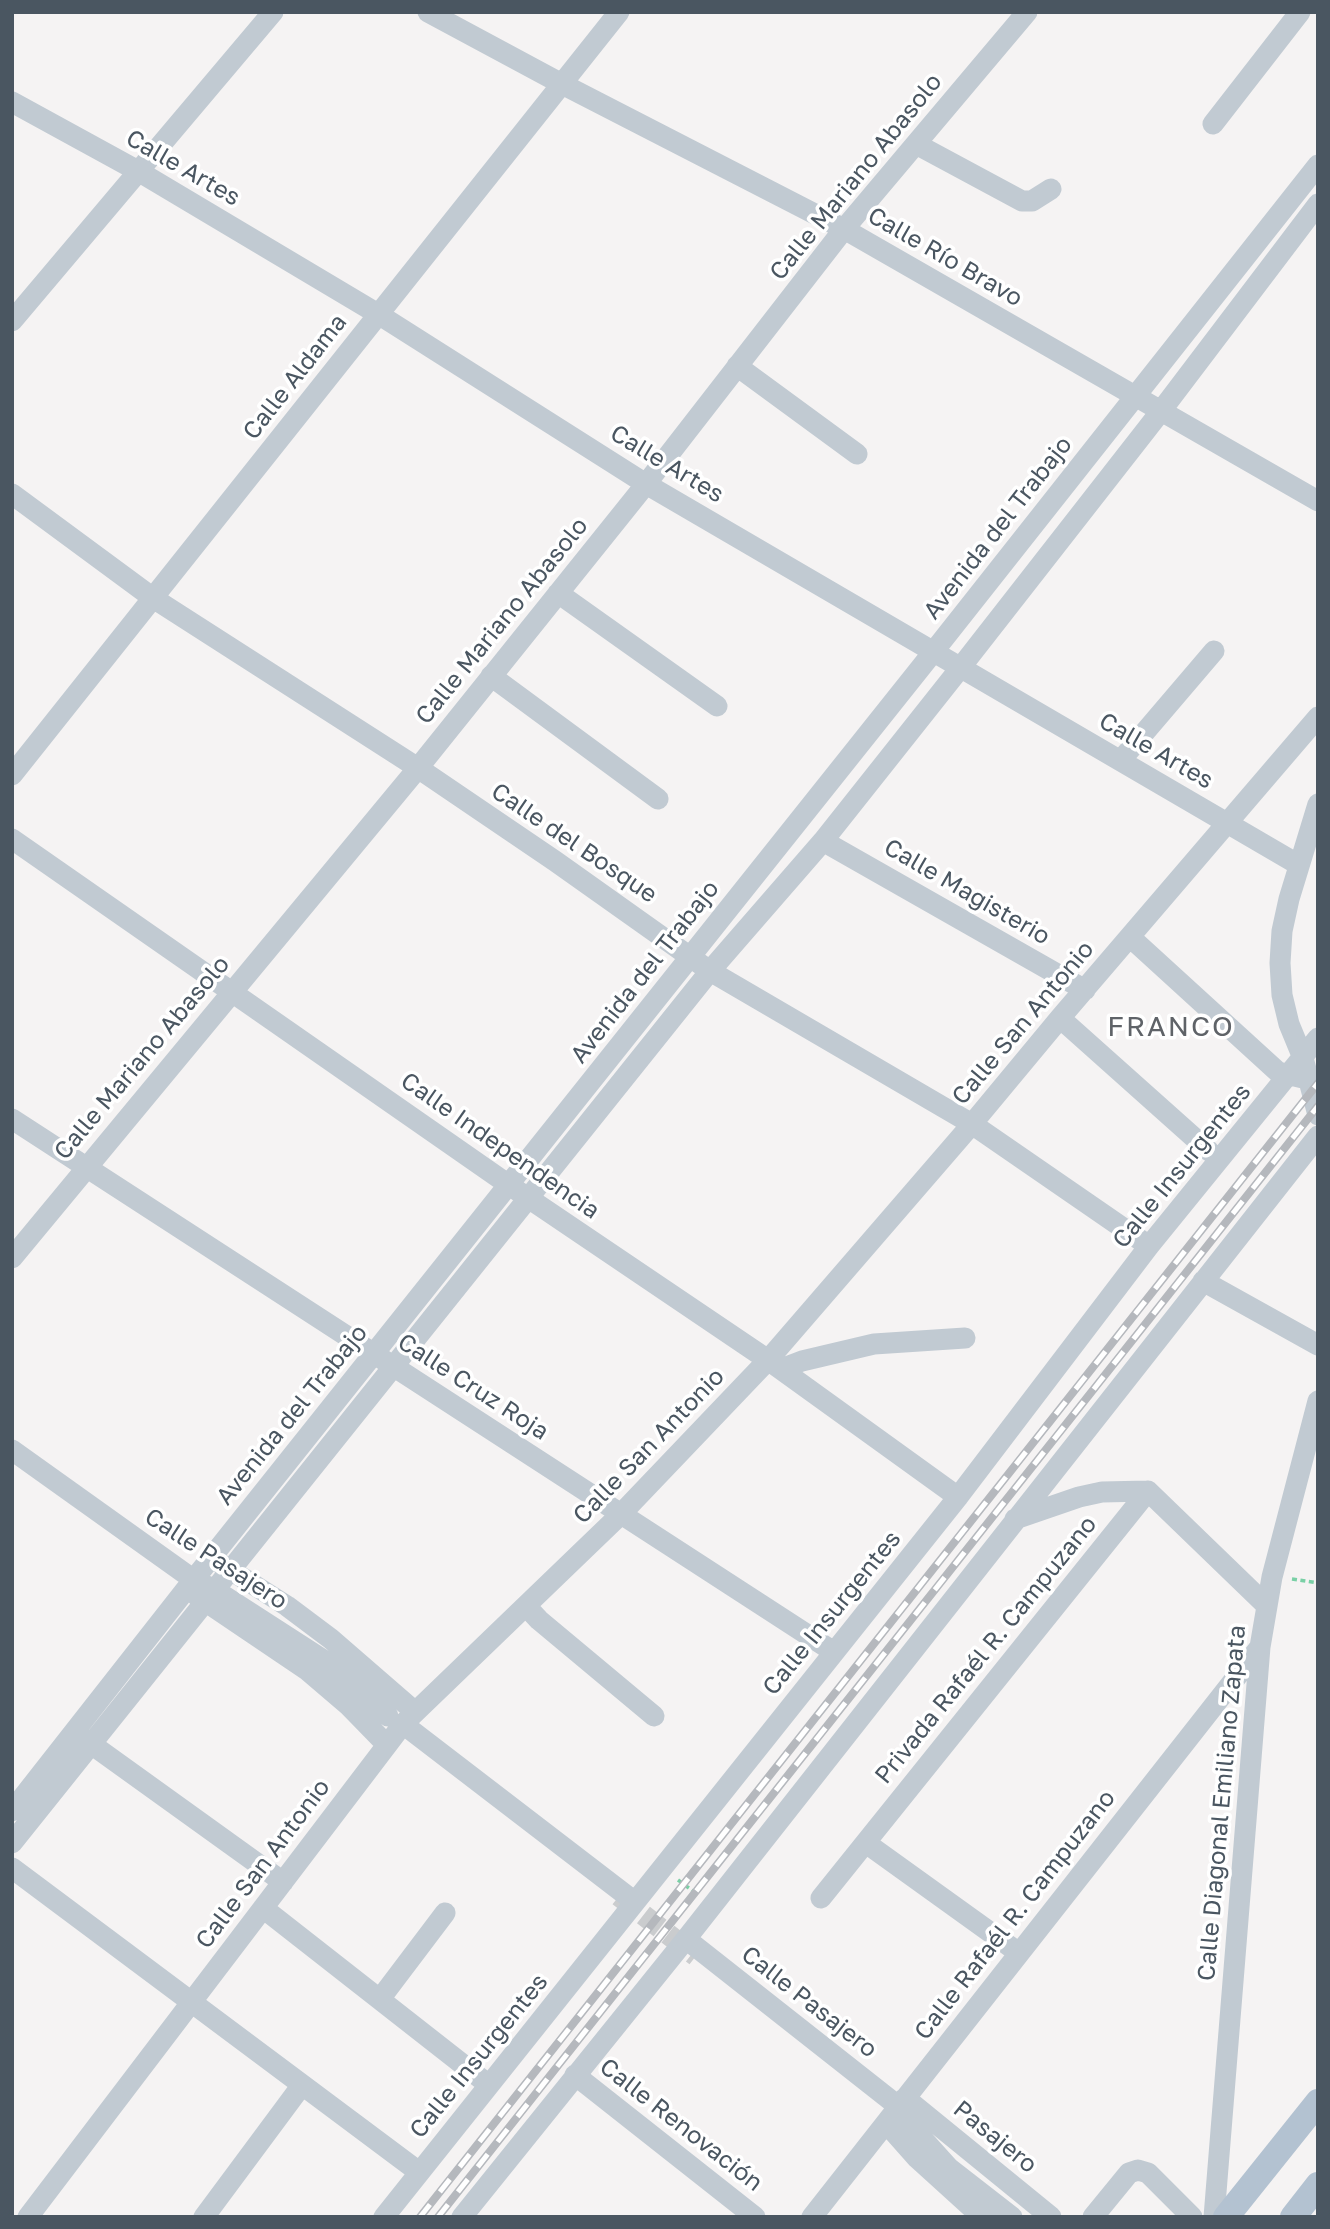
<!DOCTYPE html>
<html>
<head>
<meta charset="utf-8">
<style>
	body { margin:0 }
	#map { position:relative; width:1330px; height:2229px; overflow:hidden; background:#f5f3f3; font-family:"Golos Text",sans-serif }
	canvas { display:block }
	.frame { position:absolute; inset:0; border:14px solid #4a5661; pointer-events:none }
</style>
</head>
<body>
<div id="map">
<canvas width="1330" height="2229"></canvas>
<div class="frame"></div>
</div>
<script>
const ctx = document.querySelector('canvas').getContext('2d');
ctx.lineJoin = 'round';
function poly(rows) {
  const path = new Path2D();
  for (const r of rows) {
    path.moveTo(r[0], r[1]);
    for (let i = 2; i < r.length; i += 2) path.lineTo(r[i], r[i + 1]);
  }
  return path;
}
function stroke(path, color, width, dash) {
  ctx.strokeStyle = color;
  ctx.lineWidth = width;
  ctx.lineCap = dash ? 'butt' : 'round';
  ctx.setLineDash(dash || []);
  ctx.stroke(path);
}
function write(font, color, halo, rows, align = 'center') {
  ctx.font = font + ' "Golos Text",sans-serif';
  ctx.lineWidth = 7;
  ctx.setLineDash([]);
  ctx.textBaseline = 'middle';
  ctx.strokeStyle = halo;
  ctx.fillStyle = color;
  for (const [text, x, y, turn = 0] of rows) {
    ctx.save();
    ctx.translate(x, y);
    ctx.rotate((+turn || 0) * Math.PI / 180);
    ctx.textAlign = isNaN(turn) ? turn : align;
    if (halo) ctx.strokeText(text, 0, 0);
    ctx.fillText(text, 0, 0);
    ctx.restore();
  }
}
stroke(poly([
	[619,1896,696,1956]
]), '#caccce', 21, [21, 10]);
stroke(poly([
	[1292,1579,1318,1583],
	[678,1880,697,1894]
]), '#7ad0a6', 3.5, [5, 3.5]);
stroke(poly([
	[428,12,562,84,844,229,1318,501],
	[12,102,138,171,378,314,646,484,1299,865],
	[1213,124,1300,12],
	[916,144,1022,201,1032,201,1051,189],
	[12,321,273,12],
	[737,366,857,454],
	[12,494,153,598,418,768,555,861,710,971,972,1124,1149,1246],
	[558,593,717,706],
	[491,676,658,799],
	[1121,760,1214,651],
	[12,775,619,12],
	[1318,804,1289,899,1282,931,1280,963,1282,995,1289,1024,1303,1058,1318,1115],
	[12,839,509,1185,768,1360,958,1497],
	[823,841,1085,990],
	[1130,937,1278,1072,1303,1078],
	[1060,1018,1209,1151],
	[12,1119,834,1652],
	[12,1258,418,768,646,484,844,229,1027,12],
	[1203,1281,1318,1345],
	[781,1369,802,1361,874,1344,965,1338],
	[12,1450,194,1580,215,1590,325,1661,388,1716],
	[1015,1519,1079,1497,1102,1492,1148,1491,1266,1605],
	[221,1564,287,1606,331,1639,414,1711],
	[196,1595,307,1670,348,1705,386,1744],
	[526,1606,539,1620,654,1716],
	[403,1724,635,1902],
	[80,1736,283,1882],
	[12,1811,187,1588,934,651,1318,165],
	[12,1843,710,971,823,841,961,667,1161,411,1318,204],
	[866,1843,1019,1953],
	[12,1868,419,2172],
	[821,1898,1148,1491],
	[263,1908,489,2085],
	[686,1939,898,2106],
	[380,1999,445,1913],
	[575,2075,755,2217],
	[905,2098,1051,2217],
	[902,2116,949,2168,1012,2217],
	[886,2123,917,2158,982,2217],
	[28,2217,403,1724,621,1514,768,1360,972,1124,1060,1018,1318,717],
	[204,2217,302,2085],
	[384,2217,958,1497,1149,1246,1318,1038],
	[462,2217,686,1939,1318,1136],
	[812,2217,1260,1647],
	[1093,2217,1129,2173,1138,2170,1148,2173,1192,2217],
	[1214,2217,1260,1647,1272,1577,1318,1401]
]), '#c1cad2', 21);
stroke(poly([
	[1226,2217,1318,2102],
	[1293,2217,1318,2185]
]), '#b3c2d1', 26);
const rail = poly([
	[420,2217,1318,1083],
	[438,2217,1318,1106]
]);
stroke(rail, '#b5b8bd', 8);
stroke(rail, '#fff', 5, [16]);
write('24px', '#4a5661', '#fff', [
	["Calle Artes",183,168,30],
	["Calle Mariano Abasolo",856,177,-51],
	["Calle Río Bravo",945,257,30],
	["Calle Aldama",295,377,-52],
	["Calle Artes",667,464,31],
	["Avenida del Trabajo",998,528,-52],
	["Calle Mariano Abasolo",502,621,-51],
	["Calle Artes",1156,751,30],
	["Calle del Bosque",574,843,34],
	["Calle Magisterio",967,892,30],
	["Avenida del Trabajo",645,972,-52],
	["Calle San Antonio",1023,1023,-50],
	["Calle Mariano Abasolo",142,1058,-50],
	["Calle Independencia",500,1146,35],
	["Calle Insurgentes",1182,1166,-51],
	["Calle Cruz Roja",473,1387,33],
	["Avenida del Trabajo",292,1415,-51],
	["Calle San Antonio",649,1446,-46],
	["Calle Pasajero",216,1559,33],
	["Calle Insurgentes",832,1613,-51],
	["Privada Rafaél R. Campuzano",986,1650,-51],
	["Calle Diagonal Emiliano Zapata",1222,1803,-85],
	["Calle San Antonio",263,1864,-53],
	["Calle Rafaél R. Campuzano",1015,1915,-52],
	["Calle Pasajero",809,2002,38],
	["Calle Insurgentes",479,2056,-51],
	["Calle Renovación",681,2125,38],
	["Pasajero",995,2137,39]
]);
ctx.letterSpacing = '2px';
write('28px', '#5f6368', '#fff', [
	["FRANCO",1171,1027]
]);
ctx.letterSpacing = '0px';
</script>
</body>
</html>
